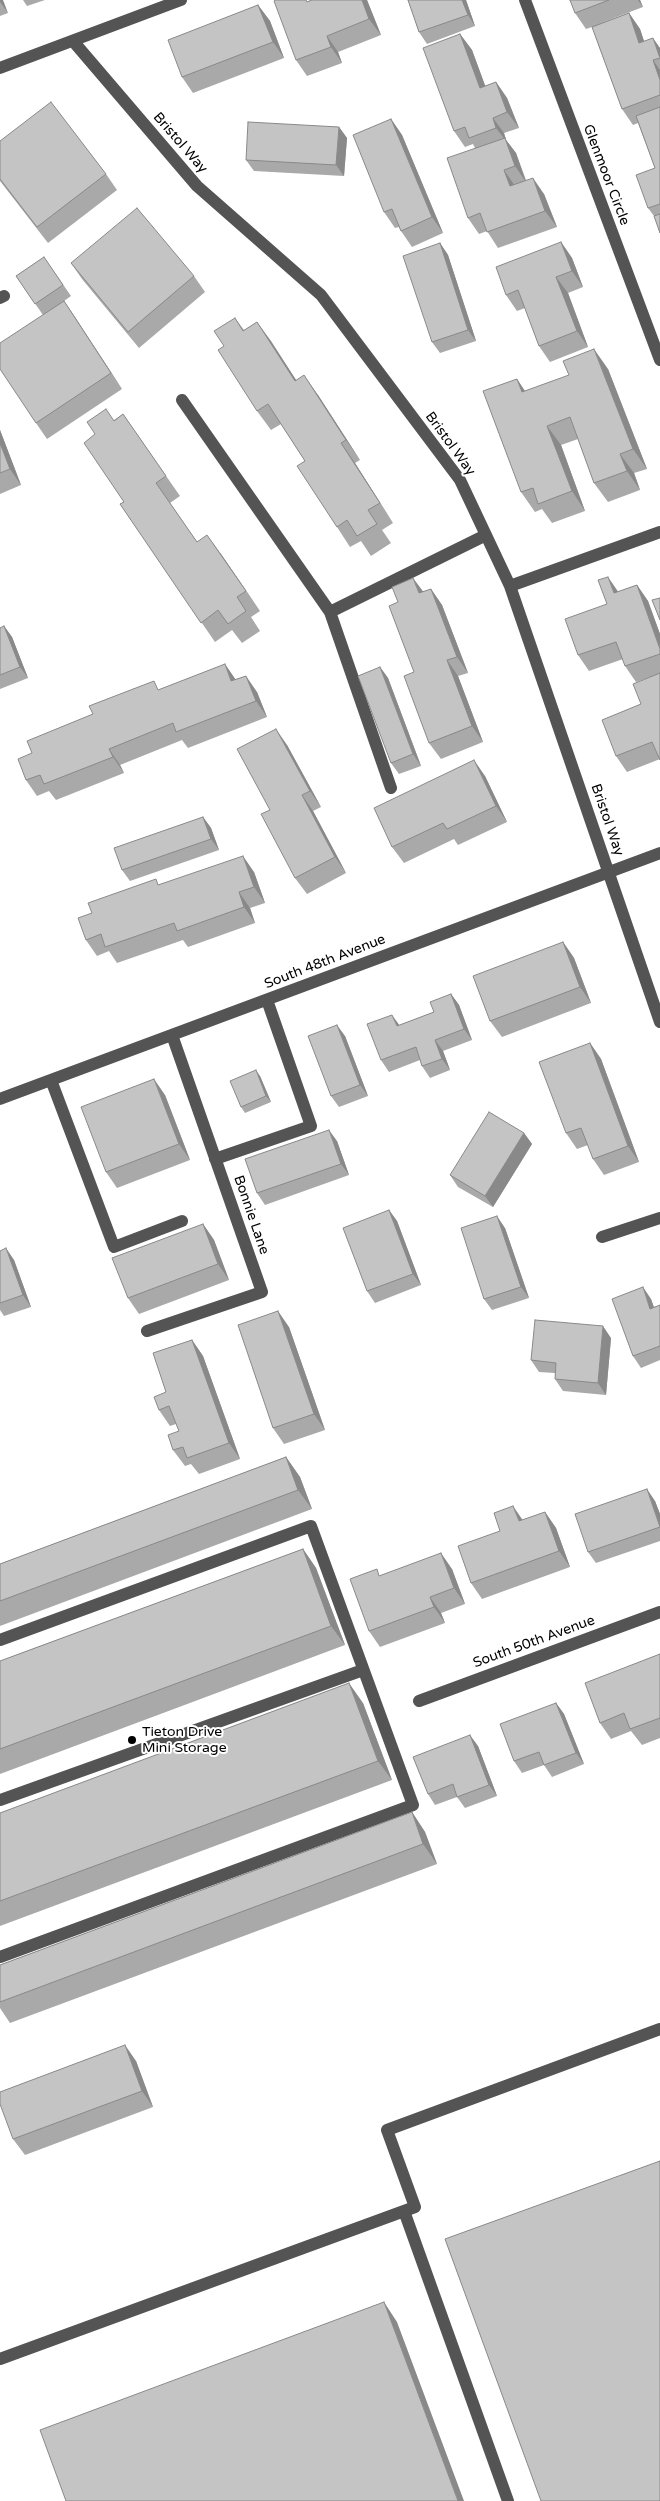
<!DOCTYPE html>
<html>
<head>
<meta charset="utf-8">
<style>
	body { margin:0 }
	canvas { display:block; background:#fff }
</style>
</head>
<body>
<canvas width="660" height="2501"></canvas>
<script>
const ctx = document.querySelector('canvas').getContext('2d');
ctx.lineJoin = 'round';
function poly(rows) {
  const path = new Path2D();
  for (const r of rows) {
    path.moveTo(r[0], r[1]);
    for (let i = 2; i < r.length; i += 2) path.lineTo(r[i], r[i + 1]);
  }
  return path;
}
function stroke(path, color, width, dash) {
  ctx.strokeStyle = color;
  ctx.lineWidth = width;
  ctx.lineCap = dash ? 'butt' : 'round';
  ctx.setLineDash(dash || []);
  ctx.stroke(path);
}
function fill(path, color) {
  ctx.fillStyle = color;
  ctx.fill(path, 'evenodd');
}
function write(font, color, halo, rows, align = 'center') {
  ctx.font = font + ' "Varela Round",sans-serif';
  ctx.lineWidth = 4;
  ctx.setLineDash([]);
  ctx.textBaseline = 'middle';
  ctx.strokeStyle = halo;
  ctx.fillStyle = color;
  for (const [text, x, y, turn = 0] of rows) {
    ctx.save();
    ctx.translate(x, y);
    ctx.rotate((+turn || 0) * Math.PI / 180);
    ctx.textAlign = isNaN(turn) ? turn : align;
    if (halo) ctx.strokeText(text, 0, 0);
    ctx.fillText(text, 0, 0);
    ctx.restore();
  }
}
stroke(poly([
	[525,0,660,360],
	[73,41,197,186,321,295,460,480,510,586,660,1022],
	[0,68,181,0],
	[0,298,4,296],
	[182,400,330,612,391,788],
	[510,586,660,532],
	[330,612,486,535],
	[51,1080,114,1247,182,1221],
	[0,1099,660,853],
	[215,1159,311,1126,267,1000],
	[602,1237,660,1218],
	[147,1331,262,1292,172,1035],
	[0,1640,311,1526,413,1805,0,1957],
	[419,1701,660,1612],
	[0,1800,363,1670],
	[404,2211,508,2501],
	[0,2359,415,2207,387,2130,660,2029]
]), '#545454', 12);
fill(poly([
	[0,0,8,13,0,16],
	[23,0,45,0,27,6],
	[309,0,310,1,367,0,381,35,338,52,342,63,307,76,296,60],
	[408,0,466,0,475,26,427,44,419,32],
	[570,0,640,0,643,7,598,24,629,13,640,29,644,41,660,48,660,233,654,216,648,208,655,168,638,123,633,125,622,109,592,27,586,29,575,13],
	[258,5,270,21,284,58,193,93,182,77],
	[460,34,472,50,485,86,496,82,507,98,519,128,504,133,506,140,516,153,526,180,544,194,557,227,498,248,487,231,479,234,468,218,475,148,473,144,465,147,454,131],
	[391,119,402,135,443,233,412,247,401,231,399,227,395,228,384,212],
	[339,127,347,138,344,176,254,171,246,160],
	[0,141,106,174,117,190,48,243,0,181],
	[561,242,572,258,583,287,568,293,588,347,550,362,539,346,525,308,517,311,506,295],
	[440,243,448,255,476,341,440,353,432,342],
	[44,257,71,296,64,301,122,389,47,439,36,423,43,315,16,276],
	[71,263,194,276,205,292,139,348,82,279],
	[235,318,244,330,257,322,296,380,318,395,360,460,355,463,393,523,382,530,391,543,371,556,361,541,350,547,337,527,305,461,281,424,271,430,257,411,224,346],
	[608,369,647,469,634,473,640,490,608,502,594,483,578,439,561,445,585,511,552,523,542,509,535,512,521,492,517,379,525,391],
	[123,414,180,496,170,503,197,542,221,554,260,611,251,617,260,631,242,643,232,630,215,642,120,504,124,502,114,420],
	[0,430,21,485,0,494],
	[637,585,648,601,660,634,660,760,660,759,627,772,616,756,641,704,659,674,636,682,625,666,623,659,589,671,578,655,607,604,618,592],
	[431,589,442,605,468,673,458,676,483,742,441,759,429,743,414,672,423,592],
	[4,626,12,637,28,678,0,689,0,628],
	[380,667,388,678,421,766,399,774,391,763],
	[236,680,257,692,267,717,188,748,182,740,120,765,124,773,56,800,49,791,37,796,26,780,32,753,160,690],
	[287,745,321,807,313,811,346,873,307,894,295,878,270,810],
	[485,776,507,822,458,845,454,839,404,863,392,847],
	[203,817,211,828,219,850,130,881,122,870],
	[254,872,265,903,250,908,255,923,188,947,183,940,117,963,109,951,97,956,86,940,92,913,160,885],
	[563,942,574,958,591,1003,502,1037,490,1021],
	[451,994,459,1005,472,1040,443,1051,450,1070,430,1078,422,1066,420,1060,389,1072,381,1060,400,1025,434,1012],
	[345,1036,368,1096,339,1107,331,1096],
	[590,1043,601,1059,639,1162,604,1175,593,1159,588,1145,577,1149,566,1133],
	[260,1076,271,1102,245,1113,241,1107],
	[165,1095,190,1160,117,1188,106,1172],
	[524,1133,532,1144,493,1207,458,1187,450,1175],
	[337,1141,349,1175,265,1205,257,1193],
	[389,1210,397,1221,421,1285,375,1303,367,1291],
	[203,1224,214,1240,229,1280,139,1314,128,1298],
	[505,1228,529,1298,492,1310,484,1299],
	[0,1251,14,1260,31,1307,4,1316,0,1310],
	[651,1299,654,1307,660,1305,660,1360,641,1368,633,1356],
	[289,1327,325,1430,284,1444,273,1428],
	[611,1338,606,1395,563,1391,555,1379,555,1373,539,1372,531,1360],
	[192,1340,203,1356,240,1459,199,1474,191,1464,185,1466,173,1450,179,1431,176,1424,170,1426,159,1410],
	[286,1457,300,1477,312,1509,0,1626,0,1564],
	[655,1501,660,1514,660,1541,596,1563,588,1552],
	[545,1512,556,1528,570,1567,482,1599,471,1583,500,1531,523,1520],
	[303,1549,316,1568,345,1645,0,1774,0,1661],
	[452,1569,465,1604,441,1613,445,1623,380,1647,369,1631,381,1575],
	[660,1654,660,1738,642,1745,631,1731,611,1739,600,1723],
	[363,1703,392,1780,0,1926,0,1813],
	[556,1703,564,1714,584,1764,552,1777,544,1765,522,1773,514,1761],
	[478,1746,497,1796,465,1808,457,1797,435,1805,428,1794],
	[412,1812,425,1832,437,1864,10,2023,0,2008,0,1965],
	[136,2061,153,2107,25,2155,13,2139]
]), '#a9a9a9');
fill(poly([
	[0,0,3,0,8,13,0,2],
	[362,0,367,0,381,35,369,19],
	[462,0,466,0,475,26,468,15],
	[638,0,640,0,643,7],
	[258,5,270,21,284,58,273,42],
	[629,13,640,29,650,59,639,43],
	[460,34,472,50,492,104,480,88],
	[327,36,338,52,342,63,331,47],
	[653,38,660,48,660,58],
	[653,60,660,70,660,80],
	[496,82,507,98,519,128,507,112],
	[493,118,504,133,506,140,516,153,526,182,515,166,506,141,496,128],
	[391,119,402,135,443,233,432,217],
	[339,127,347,138,344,176,336,165],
	[504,170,515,186,510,186],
	[533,178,544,194,557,227,545,211],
	[561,242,572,258,583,287,572,271],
	[440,243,448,255,476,341,468,330],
	[556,277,568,293,588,347,577,331],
	[64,301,75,317,122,389,111,373],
	[257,322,271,341,309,400,295,381],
	[594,349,608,369,647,469,633,449],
	[304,375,318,395,360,460,346,440],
	[517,379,530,399,522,392],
	[547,426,561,445,585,511,572,491],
	[0,430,21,485,10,469,0,443],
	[341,443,355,463,393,523],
	[620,454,634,473,640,490,627,471],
	[207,535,221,554,260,611,246,591],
	[608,577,619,593,614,593],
	[413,578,425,594,419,593],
	[637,585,648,601,660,634,660,649],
	[431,589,442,605,468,673,457,657],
	[4,626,12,637,28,678,20,667],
	[447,660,458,676,483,742,472,726],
	[225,664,236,680,231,681],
	[380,667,388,678,421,766,413,754],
	[246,676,257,692,267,717,256,701],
	[276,729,287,745,321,807,310,791],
	[109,749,120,765,124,773,113,757],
	[474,760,485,776,507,822,496,806],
	[302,795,313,811,346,873,335,857],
	[203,817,211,828,219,850,211,839],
	[243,856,254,872,265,903,254,887],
	[239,892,250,908,255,923,244,907],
	[563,942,574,958,591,1003,580,987],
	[451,994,459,1005,472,1040,464,1029],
	[392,1015,400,1026,397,1026],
	[337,1025,345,1036,368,1096,360,1085],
	[435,1040,443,1051,450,1070,442,1059],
	[590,1043,601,1059,639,1162,628,1146],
	[256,1070,260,1076,271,1102,266,1096],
	[154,1079,165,1095,190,1160,179,1144],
	[329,1130,337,1141,349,1175,341,1164],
	[524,1133,532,1144,493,1207,485,1196],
	[389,1210,397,1221,421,1285,413,1274],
	[497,1216,505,1228,529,1298,521,1287],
	[203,1224,214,1240,229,1280,218,1264],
	[6,1248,14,1260,31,1307,23,1295],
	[643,1287,651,1299,658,1320,650,1309],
	[278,1311,289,1327,325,1430,314,1414],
	[603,1326,611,1338,606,1395,598,1383],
	[192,1340,203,1356,240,1459,229,1443],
	[286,1457,300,1477,312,1509,298,1490],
	[647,1489,655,1501,660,1514,660,1526],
	[513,1506,524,1522,519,1521],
	[545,1512,556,1528,570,1567,559,1551],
	[303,1549,316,1568,345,1645,331,1626],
	[441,1553,452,1569,465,1604,454,1588],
	[430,1597,441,1613,445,1623,434,1607],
	[349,1683,363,1703,392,1780,378,1761],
	[556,1703,564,1714,584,1764,576,1753],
	[470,1735,478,1746,497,1796,489,1785],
	[412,1812,425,1832,437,1864,423,1844],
	[125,2045,136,2061,153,2107,142,2091],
	[384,2302,397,2322,464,2501,458,2501]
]), '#898989');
const building = poly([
	[275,0,306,0,307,2,312,0,362,0,369,19,327,36,331,47,296,60,274,1,275,0],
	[408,0,462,0,468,15,419,32,408,0],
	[570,0,609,0,575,13,570,0],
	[258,5,273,42,182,77,168,40,258,5],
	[629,13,639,43,653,38,660,58,653,60,660,80,660,95,622,109,592,27,629,13],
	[460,34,480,88,496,82,507,112,493,118,496,128,469,138,465,127,454,131,423,48,460,34],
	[51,102,106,174,37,227,0,179,0,141,51,102],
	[660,107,660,204,648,208,636,175,655,168,636,116,660,107],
	[391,119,432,217,401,231,392,209,384,212,353,135,391,119],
	[248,122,339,127,336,165,246,160,248,122],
	[505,138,515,166,504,170,510,186,533,178,545,211,487,232,480,213,468,218,447,158,505,138],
	[137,208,194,276,128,332,71,263,137,208],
	[660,214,660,233,654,216,660,214],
	[561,242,572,271,556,277,577,331,539,346,518,290,506,295,496,267,561,242],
	[440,243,468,330,432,342,403,256,440,243],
	[44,257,63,285,35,304,16,276,44,257],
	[64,301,111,373,36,423,0,369,0,343,64,301],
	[235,318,243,331,257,322,295,381,304,375,346,440,341,443,380,503,368,510,377,524,357,536,347,520,337,527,297,466,305,461,268,404,257,411,218,350,224,346,214,331,235,318],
	[594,349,633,449,620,454,627,471,594,483,570,417,547,426,572,491,538,504,533,488,521,492,483,391,517,379,522,392,569,375,563,361,594,349],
	[106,409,114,421,123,414,166,476,156,483,197,542,207,535,246,591,237,597,246,611,228,624,218,610,201,623,120,504,124,502,84,443,95,434,87,422,106,409],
	[0,443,10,469,0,473,0,443],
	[608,577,614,593,637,585,660,649,660,654,625,666,616,642,578,655,565,619,607,604,598,580,608,577],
	[413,578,419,593,431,589,457,657,447,660,472,726,429,743,404,676,414,672,389,606,398,602,392,587,413,578],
	[660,598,660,620,652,600,660,598],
	[4,626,20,667,0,675,0,628,4,626],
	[225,664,231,681,246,676,256,701,176,732,173,723,109,749,113,757,44,784,40,775,26,780,18,759,32,753,27,741,93,714,89,706,154,681,158,690,225,664],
	[380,667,413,754,391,763,358,676,380,667],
	[660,673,660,760,652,742,616,756,602,720,641,704,633,684,660,673],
	[276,729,310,791,302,795,335,857,295,878,261,814,270,810,237,749,276,729],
	[474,760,496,806,447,829,443,823,392,847,374,808,474,760],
	[203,817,211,839,122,870,114,848,203,817],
	[243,856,254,887,239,892,244,907,177,931,174,923,105,947,101,934,86,940,78,918,92,913,88,903,156,879,158,885,243,856],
	[563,942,580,987,490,1021,473,976,563,942],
	[451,994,464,1029,435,1040,442,1059,422,1066,416,1047,381,1060,367,1024,392,1015,397,1026,434,1012,430,1002,451,994],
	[337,1025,360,1085,331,1096,308,1036,337,1025],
	[590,1043,628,1146,593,1159,581,1128,566,1133,539,1062,590,1043],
	[256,1070,266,1096,241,1107,230,1081,256,1070],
	[154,1079,179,1144,106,1172,81,1107,154,1079],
	[489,1112,524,1133,485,1196,450,1175,489,1112],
	[329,1130,341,1164,257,1193,245,1159,329,1130],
	[389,1210,413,1274,367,1291,343,1228,389,1210],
	[497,1216,521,1287,484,1299,461,1228,497,1216],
	[203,1224,218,1264,128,1298,112,1258,203,1224],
	[6,1248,23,1295,0,1303,0,1251,6,1248],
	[643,1287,650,1309,660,1305,660,1346,633,1356,612,1299,643,1287],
	[278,1311,314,1414,273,1428,238,1325,278,1311],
	[535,1320,603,1326,598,1383,555,1379,556,1363,531,1360,535,1320],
	[192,1340,229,1443,187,1458,183,1447,173,1450,168,1435,179,1431,169,1406,159,1410,154,1397,166,1392,153,1353,192,1340],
	[286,1457,298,1490,0,1601,0,1564,286,1457],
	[647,1489,660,1527,588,1552,575,1514,647,1489],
	[513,1506,519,1521,545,1512,559,1551,471,1583,458,1546,500,1531,494,1513,513,1506],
	[303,1549,331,1626,0,1749,0,1661,303,1549],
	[441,1553,454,1588,430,1597,434,1607,369,1631,350,1579,377,1569,379,1576,441,1553],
	[660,1654,660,1718,630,1729,624,1713,600,1723,585,1683,660,1654],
	[349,1683,378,1761,0,1901,0,1813,349,1683],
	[556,1703,576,1753,544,1765,539,1752,514,1761,500,1724,556,1703],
	[470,1735,489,1785,457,1797,453,1784,428,1794,413,1757,470,1735],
	[412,1812,423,1844,0,2002,0,1965,412,1812],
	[125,2045,142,2091,13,2139,0,2104,0,2092,125,2045],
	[660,2161,660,2501,541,2501,445,2239,660,2161],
	[384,2302,458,2501,66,2501,40,2430,384,2302]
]);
fill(building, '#c4c4c4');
stroke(building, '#898989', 1);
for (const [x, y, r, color] of [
	[132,1740,5,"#000"]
]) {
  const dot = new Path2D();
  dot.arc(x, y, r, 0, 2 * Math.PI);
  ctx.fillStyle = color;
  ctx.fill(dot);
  stroke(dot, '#fff', 2);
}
write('14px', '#000', '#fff', [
	["Bristol Way",180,143,49],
	["Glenmoor Circle",606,175,69],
	["Bristol Way",450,444,54],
	["Bristol Way",607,820,71],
	["South 48th Avenue",325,962,-21],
	["Bonnie Lane",251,1215,71],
	["South 50th Avenue",534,1642,-20]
]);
write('14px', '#000', '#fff', [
	["Tieton Drive",142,1732],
	["Mini Storage",142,1748]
], 'left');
</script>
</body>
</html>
